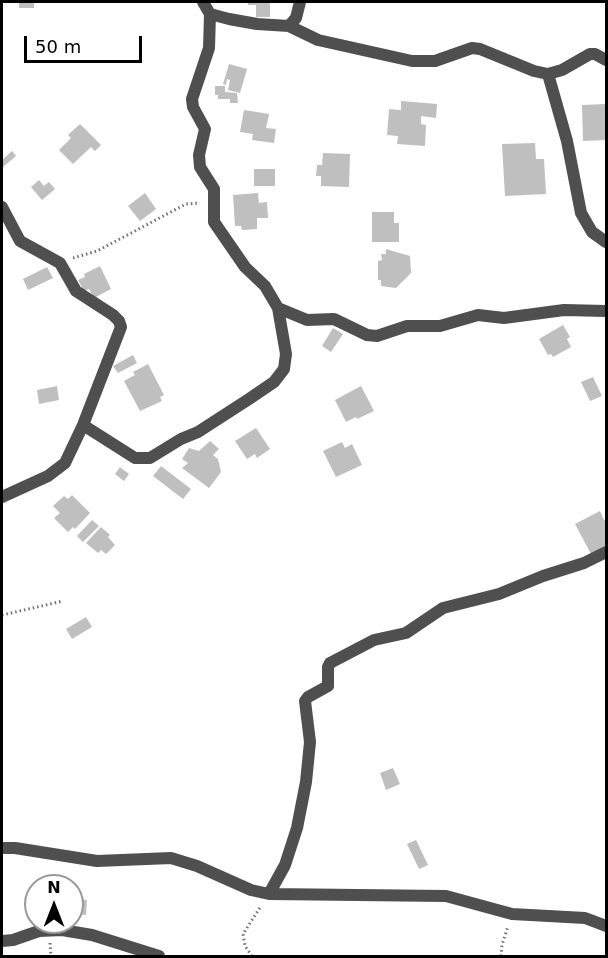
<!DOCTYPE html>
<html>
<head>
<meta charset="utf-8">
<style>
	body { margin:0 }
	#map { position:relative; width:608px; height:958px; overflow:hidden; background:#fff; font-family:"DejaVu Sans",sans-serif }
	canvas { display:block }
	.frame { position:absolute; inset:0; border:3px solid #000; pointer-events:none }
	.north { position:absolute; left:24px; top:874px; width:60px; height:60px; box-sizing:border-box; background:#fff; border:2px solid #999; border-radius:50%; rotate:0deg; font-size:16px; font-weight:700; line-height:24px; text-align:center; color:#000 }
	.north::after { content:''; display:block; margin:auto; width:21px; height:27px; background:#000; clip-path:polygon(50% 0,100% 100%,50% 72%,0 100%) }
	.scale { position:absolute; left:24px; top:36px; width:118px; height:27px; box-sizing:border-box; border:3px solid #000; border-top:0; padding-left:8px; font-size:18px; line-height:21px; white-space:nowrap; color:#000; -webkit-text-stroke:4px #fff; paint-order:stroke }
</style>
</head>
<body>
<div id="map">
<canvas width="608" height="958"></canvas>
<div class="frame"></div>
<div class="north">N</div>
<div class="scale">50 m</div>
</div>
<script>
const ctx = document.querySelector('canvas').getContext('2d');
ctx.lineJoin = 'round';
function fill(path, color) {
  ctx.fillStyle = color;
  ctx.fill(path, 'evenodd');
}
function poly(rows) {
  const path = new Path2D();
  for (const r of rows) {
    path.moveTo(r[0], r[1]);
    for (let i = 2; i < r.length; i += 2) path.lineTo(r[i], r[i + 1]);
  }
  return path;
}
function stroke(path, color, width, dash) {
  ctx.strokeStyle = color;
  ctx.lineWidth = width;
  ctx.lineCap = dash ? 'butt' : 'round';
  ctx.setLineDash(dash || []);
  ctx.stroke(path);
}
fill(poly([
	[19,2,34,2,34,8,19,8],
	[248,2,270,2,270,17,256,17,256,5,248,5],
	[229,64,247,69,240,93,228,90,230,80,227,79,226,85,223,84],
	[215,86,225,86,225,92,237,93,238,103,230,103,230,99,218,99,218,95,215,95],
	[401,101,437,104,436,118,421,116,421,124,426,125,425,146,397,144,398,136,387,135,389,109,401,110],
	[606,104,606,140,583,141,582,105],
	[244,110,269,114,266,128,276,129,274,143,252,140,253,134,240,132],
	[80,124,101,145,95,151,91,147,73,164,59,150,71,138,68,135],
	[535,143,536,159,544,159,546,194,505,196,502,144],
	[12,151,16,156,3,167,2,160],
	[323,153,350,154,349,187,321,186,321,176,316,176,317,165,322,165],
	[254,169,275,169,275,186,254,186],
	[39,180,44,186,49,182,55,189,42,200,31,187],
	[145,193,156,209,140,221,128,206],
	[258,193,259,203,267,202,268,218,257,218,257,229,242,230,241,226,235,226,233,195],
	[372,212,394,212,394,223,399,223,399,242,372,242],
	[386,249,410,256,411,273,396,288,381,286,381,280,378,280,378,261,382,260,381,254,386,254],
	[100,266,111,289,94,298,89,289,84,291,78,280,85,277,84,274],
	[47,267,53,278,28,290,23,279],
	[563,325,570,337,567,339,571,347,553,357,551,354,548,355,539,339],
	[333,328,343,334,331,352,322,346],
	[133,355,137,363,118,373,113,366],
	[148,364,164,395,160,397,162,401,140,411,124,381,135,375,133,372],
	[593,377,602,396,590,401,581,382],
	[57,386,59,400,39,404,37,390],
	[361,386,374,411,357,419,356,417,346,422,335,400],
	[256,428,270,449,257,458,255,454,247,459,235,441],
	[210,441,219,449,213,455,218,459,221,472,209,488,182,468,188,463,182,459,189,448,199,451],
	[342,442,345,448,352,444,362,465,336,477,323,451],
	[161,466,191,489,183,499,153,476],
	[120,467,129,474,124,481,115,474],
	[72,495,90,513,75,529,73,527,68,532,54,518,60,513,53,506,64,496,68,499],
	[600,511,604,520,606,519,606,546,591,554,575,524],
	[92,520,99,526,83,542,77,536],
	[101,527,110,535,108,537,115,545,106,554,101,550,98,553,86,543],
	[86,617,92,627,72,639,66,629],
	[393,768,400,784,386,790,380,773],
	[416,840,428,865,419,869,407,844],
	[72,898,87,900,86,915,72,914]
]), '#bfbfbf');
stroke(poly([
	[73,258,97,251,186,204,200,203],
	[2,615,63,601],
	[50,943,51,956],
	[252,956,245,946,243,934,261,906],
	[501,956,502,945,508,926]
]), '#717171', 3, [1.5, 3]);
stroke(poly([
	[203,2,210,14,229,19,257,24,289,26,296,18,300,2],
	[289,26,318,40,412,61,435,61,472,48,480,49,534,71,548,74,562,70,590,54,595,54,606,60],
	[548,74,567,141,581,213,592,232,606,242],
	[2,207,20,241,60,263,76,291,113,315,119,321,121,327,83,425,65,463,48,476,2,497],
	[278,308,307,320,334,319,367,335,377,336,407,326,440,326,478,315,504,318,564,310,606,311],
	[83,425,135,458,150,458,181,439,198,432,249,399,274,382,284,369,286,354,278,308,265,286,245,267,214,222,214,189,200,167,199,155,205,129,193,107,192,99,209,48,210,14],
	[2,848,15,848,97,861,171,858,197,866,251,890,269,894,446,896,512,914,585,918,606,926],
	[269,894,285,865,297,828,306,782,310,742,305,701,308,697,328,686,328,667,330,663,374,640,406,633,443,608,499,594,543,576,584,563,606,552],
	[2,941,13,940,39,931,62,930,92,935,159,956]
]), '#4f4f4f', 12);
</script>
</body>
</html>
